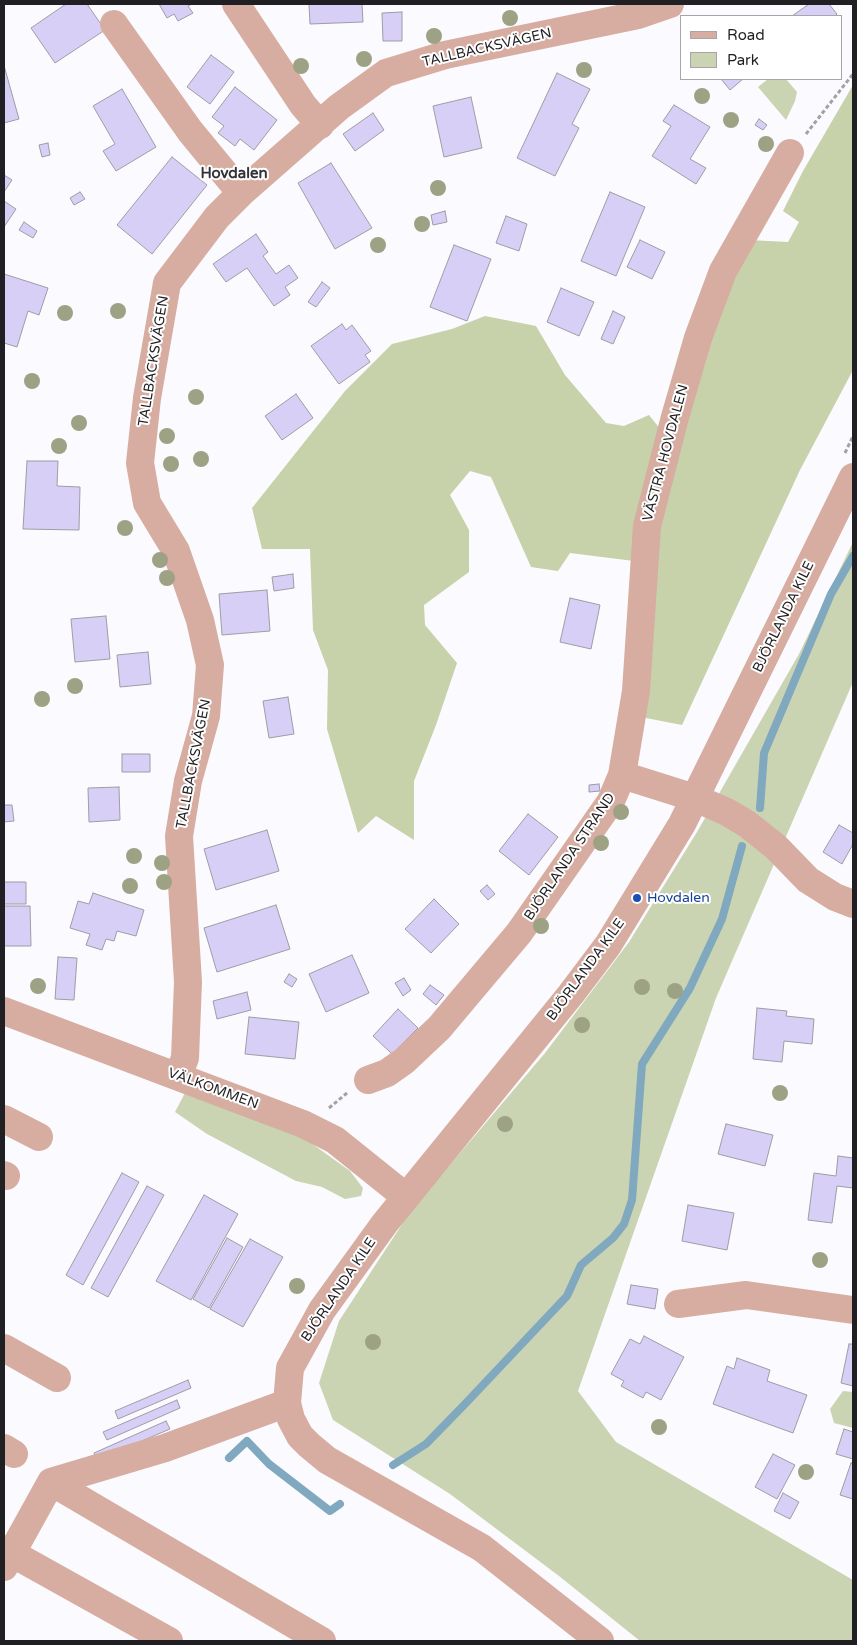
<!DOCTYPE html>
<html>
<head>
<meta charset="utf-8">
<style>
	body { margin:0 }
	#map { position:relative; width:857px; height:1645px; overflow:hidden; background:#fbfafe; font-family:"Varela Round",sans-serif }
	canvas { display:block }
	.frame { position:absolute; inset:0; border:5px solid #201f23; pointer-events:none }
	.legend { position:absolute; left:680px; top:15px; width:162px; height:65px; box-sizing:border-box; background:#fff; border:1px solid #a6a5a7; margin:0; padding:6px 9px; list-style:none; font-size:15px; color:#201f23 }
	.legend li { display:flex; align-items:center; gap:10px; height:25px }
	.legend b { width:25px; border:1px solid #a6a5a7 }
</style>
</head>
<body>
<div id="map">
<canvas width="857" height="1645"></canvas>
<div class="frame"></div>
<ul class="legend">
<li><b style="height:6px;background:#d6ada0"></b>Road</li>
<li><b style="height:14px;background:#cbd4b2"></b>Park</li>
</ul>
</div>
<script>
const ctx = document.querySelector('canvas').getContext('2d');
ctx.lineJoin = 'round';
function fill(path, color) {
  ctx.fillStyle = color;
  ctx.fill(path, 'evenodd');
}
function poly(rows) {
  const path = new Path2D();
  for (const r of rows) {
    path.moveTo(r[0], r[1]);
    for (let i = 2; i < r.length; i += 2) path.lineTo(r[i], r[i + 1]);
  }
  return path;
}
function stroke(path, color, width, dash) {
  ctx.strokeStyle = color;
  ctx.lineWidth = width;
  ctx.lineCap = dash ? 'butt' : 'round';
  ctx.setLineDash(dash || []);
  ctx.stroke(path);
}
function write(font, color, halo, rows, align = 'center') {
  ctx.font = font + ' "Varela Round",sans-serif';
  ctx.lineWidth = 4;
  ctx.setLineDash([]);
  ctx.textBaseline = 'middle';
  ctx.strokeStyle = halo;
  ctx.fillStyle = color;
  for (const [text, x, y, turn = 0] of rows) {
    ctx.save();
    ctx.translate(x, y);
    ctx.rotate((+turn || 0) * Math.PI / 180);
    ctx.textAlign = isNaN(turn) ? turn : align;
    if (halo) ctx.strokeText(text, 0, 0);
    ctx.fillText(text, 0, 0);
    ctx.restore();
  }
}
fill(poly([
	[768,79,786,79,797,92,795,101,786,120,758,87],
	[853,542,853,682,716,998,578,1391,616,1442,853,1580,853,1641,640,1641,559,1576,450,1494,333,1420,319,1383,339,1321,410,1212,545,1053,629,942,697,832,799,654],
	[186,1091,304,1138,350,1171,363,1188,361,1196,345,1199,322,1187,296,1181,207,1134,175,1112],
	[843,1391,853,1392,853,1428,834,1423,830,1409]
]), '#cbd4b2');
fill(poly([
	[853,85,853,370,800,470,682,725,641,717,652,542,704,346,748,240,788,242,799,222,783,211,803,171],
	[485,316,536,326,565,375,606,423,624,426,649,415,661,430,634,561,570,553,558,571,531,567,491,477,470,471,450,495,469,530,469,572,424,605,425,625,457,663,436,725,414,781,414,840,376,816,358,833,327,729,328,670,313,630,310,549,262,549,252,508,345,391,392,344,452,329]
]), '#c7d1aa');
stroke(poly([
	[760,808,764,753,831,594,853,556],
	[229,1458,247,1441,269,1464,330,1511,340,1504],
	[393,1465,426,1444,465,1404,567,1296,581,1265,613,1238,624,1224,632,1200,642,1064,690,988,722,919,742,846]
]), '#80a8be', 8);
const building = poly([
	[66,4,87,4,105,30,55,63,31,28,66,4],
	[159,4,192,4,188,6,193,13,178,21,174,14,167,18,159,4],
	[309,4,362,4,363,22,310,24,309,4],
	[809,4,829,4,837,14,835,16,792,16,809,4],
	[402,12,402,41,383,41,382,13,402,12],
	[211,55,234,72,210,104,187,87,211,55],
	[5,69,19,119,4,123,4,70,5,69],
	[557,73,590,89,572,124,579,128,555,176,517,158,557,73],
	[721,79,743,79,730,90,721,79],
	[235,87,277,120,254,150,240,139,235,146,218,133,224,126,212,117,235,87],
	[122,89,156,147,116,171,103,151,115,144,93,106,122,89],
	[471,97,482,148,444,157,433,106,471,97],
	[674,105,710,127,690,159,706,168,696,184,652,156,671,126,663,121,674,105],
	[373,113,384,130,355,151,343,134,373,113],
	[759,119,767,125,763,130,755,125,759,119],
	[48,143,50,155,42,157,39,145,48,143],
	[172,157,207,185,152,254,117,225,172,157],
	[331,163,372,228,335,249,298,183,331,163],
	[4,175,12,180,4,192,4,175],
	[80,192,85,199,74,205,70,198,80,192],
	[610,192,645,207,616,276,581,261,610,192],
	[4,201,16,209,4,227,4,201],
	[445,211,447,222,433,225,431,215,445,211],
	[506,216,527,224,519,251,496,243,506,216],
	[24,222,37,231,33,238,19,230,24,222],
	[256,234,268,252,263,256,276,274,289,265,298,278,285,287,290,295,274,306,247,268,226,282,213,264,256,234],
	[640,240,665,252,652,279,627,267,640,240],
	[454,245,491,259,467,321,430,307,454,245],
	[4,274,48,288,39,315,28,311,17,347,4,343,4,274],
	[322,282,330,288,316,307,308,302,322,282],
	[561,288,594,302,579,336,547,322,561,288],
	[613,311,625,317,613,344,601,339,613,311],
	[342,324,346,330,352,325,371,351,365,355,370,362,339,384,311,346,342,324],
	[296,394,313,418,282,440,265,416,296,394],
	[27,461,58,461,57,486,80,487,79,530,23,529,27,461],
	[293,574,294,588,274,591,272,577,293,574],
	[267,590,270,631,222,635,219,594,267,590],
	[570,598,600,605,591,649,560,642,570,598],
	[106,616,110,659,75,662,71,619,106,616],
	[148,652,151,684,120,687,117,655,148,652],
	[288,697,294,734,269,738,263,701,288,697],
	[122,754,150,754,150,772,122,772,122,754],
	[599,784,600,791,589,792,589,785,599,784],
	[119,787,120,820,89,822,88,788,119,787],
	[4,805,12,805,14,821,4,822,4,805],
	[528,814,558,837,529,875,499,851,528,814],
	[839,825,853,833,853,844,842,864,823,852,839,825],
	[267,830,279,871,216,890,204,849,267,830],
	[4,882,26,882,26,904,4,904,4,882],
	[487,885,495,894,488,900,480,891,487,885],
	[93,893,144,910,136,936,117,931,114,941,106,939,102,950,86,945,90,934,70,928,78,901,89,904,93,893],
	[434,899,459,924,431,953,405,929,434,899],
	[276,905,290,949,217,972,204,928,276,905],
	[4,906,30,906,31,946,4,946,4,906],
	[352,955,369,993,326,1012,309,974,352,955],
	[58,957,77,958,74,1000,55,999,58,957],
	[289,974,297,979,292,987,284,982,289,974],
	[404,978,411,990,403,996,395,983,404,978],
	[430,985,444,995,436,1005,423,994,430,985],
	[247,992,251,1010,217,1019,213,1001,247,992],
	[757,1008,787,1011,786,1016,814,1019,812,1044,784,1041,782,1062,753,1059,757,1008],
	[398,1009,418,1028,392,1054,373,1036,398,1009],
	[249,1017,299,1022,295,1059,245,1054,249,1017],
	[726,1124,773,1135,765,1166,718,1154,726,1124],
	[838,1156,853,1158,853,1188,837,1186,832,1223,808,1220,814,1173,836,1176,838,1156],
	[122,1173,139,1182,83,1285,66,1275,122,1173],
	[147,1186,164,1195,108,1297,91,1288,147,1186],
	[204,1195,238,1214,191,1300,156,1281,204,1195],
	[688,1205,734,1213,727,1250,682,1241,688,1205],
	[227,1238,243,1247,209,1308,193,1299,227,1238],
	[250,1239,283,1257,243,1327,210,1309,250,1239],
	[631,1285,658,1289,655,1309,627,1304,631,1285],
	[644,1336,684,1357,661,1400,646,1392,643,1398,621,1386,624,1381,611,1374,630,1339,640,1344,644,1336],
	[849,1344,853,1344,853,1386,841,1383,849,1344],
	[737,1358,770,1370,767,1381,807,1395,793,1433,713,1404,727,1366,734,1369,737,1358],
	[188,1380,191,1388,118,1419,115,1411,188,1380],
	[177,1400,180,1408,107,1440,103,1432,177,1400],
	[166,1421,170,1429,97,1460,94,1453,166,1421],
	[844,1429,853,1432,853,1459,836,1454,844,1429],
	[773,1454,795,1465,777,1499,755,1487,773,1454],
	[851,1463,853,1463,853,1499,840,1495,851,1463],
	[783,1493,799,1502,790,1519,774,1511,783,1493]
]);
fill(building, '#d7cff6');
stroke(building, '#9e9ca5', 1);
stroke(poly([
	[806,134,853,74],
	[845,453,853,436],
	[329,1108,347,1093]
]), '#a2a1a5', 3, [4, 2.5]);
stroke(poly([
	[236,4,303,105,320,125],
	[114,24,190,131,241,193],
	[622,775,636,691,647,526,675,417,698,338,723,271,790,153],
	[4,1011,303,1124,335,1140,406,1197],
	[178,1076,185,1058,188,982,179,836,188,781,206,716,210,665,200,620,176,551,147,503,140,463,147,398,167,283,217,217,241,193,339,107,386,73,445,55,638,15,670,4],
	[368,1080,387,1073,404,1061,439,1028,519,933,611,801,622,775,695,798,727,812,747,824,776,847,808,880,835,897,853,904],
	[4,1119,39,1137],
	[4,1175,6,1176],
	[678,1304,746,1295,853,1310],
	[4,1348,57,1378],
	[4,1448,14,1454],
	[51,1482,322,1641],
	[4,1549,169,1641],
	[4,1567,51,1482,165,1448,287,1403],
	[600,1641,482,1548,327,1460,309,1445,300,1436,291,1419,287,1403,290,1368,322,1310,385,1223,571,994,608,945,682,824,853,477]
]), '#d6ada0', 28);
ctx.fillStyle = '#9ca283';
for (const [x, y] of [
	[510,18],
	[434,36],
	[364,59],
	[301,66],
	[584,70],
	[702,96],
	[731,120],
	[766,144],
	[438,188],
	[422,224],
	[378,245],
	[118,311],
	[65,313],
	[32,381],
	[196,397],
	[79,423],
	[167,436],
	[59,446],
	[201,459],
	[171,464],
	[125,528],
	[160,560],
	[167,578],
	[75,686],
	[42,699],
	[621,812],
	[601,843],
	[134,856],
	[162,863],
	[164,882],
	[130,886],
	[541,926],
	[38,986],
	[642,987],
	[675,991],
	[582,1025],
	[780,1093],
	[505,1124],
	[820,1260],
	[297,1286],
	[373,1342],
	[659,1427],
	[806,1472]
]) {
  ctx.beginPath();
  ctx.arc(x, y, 8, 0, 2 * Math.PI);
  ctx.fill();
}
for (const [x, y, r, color] of [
	[637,898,5,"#1a4fb4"]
]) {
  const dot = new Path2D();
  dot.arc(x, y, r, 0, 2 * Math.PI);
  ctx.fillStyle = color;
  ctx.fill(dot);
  stroke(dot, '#fff', 2);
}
write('14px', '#201f23', '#fff', [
	["TALLBACKSVÄGEN",487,48,-13],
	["TALLBACKSVÄGEN",154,361,-81],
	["VÄSTRA HOVDALEN",666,453,-75],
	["BJÖRLANDA KILE",784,617,-64],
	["TALLBACKSVÄGEN",194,764,-79],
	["BJÖRLANDA STRAND",570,857,-56],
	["BJÖRLANDA KILE",586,970,-54],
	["VÄLKOMMEN",213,1089,20],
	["BJÖRLANDA KILE",339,1290,-56]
]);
write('14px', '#164399', '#fff', [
	["Hovdalen",647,898]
], 'left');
write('bold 15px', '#333239', '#fff', [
	["Hovdalen",234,174]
]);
</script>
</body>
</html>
